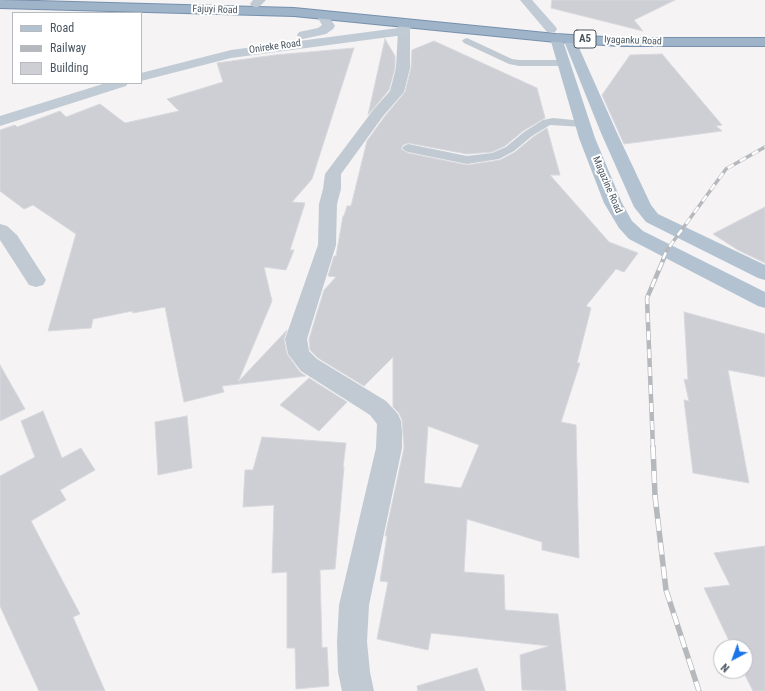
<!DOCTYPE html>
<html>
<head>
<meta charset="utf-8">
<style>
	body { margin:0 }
	#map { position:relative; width:765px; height:691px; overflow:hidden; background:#f5f3f3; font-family:"Roboto Condensed",sans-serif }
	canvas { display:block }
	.legend { position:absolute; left:12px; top:12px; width:130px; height:72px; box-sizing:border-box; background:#fff; border:1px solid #b7bbc0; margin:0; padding:5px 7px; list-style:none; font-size:12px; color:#4a5661 }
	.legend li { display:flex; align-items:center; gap:8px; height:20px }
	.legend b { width:20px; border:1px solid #b7bbc0 }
	.north { position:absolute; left:713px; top:639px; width:40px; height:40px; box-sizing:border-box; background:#fff; border:1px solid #b7bbc0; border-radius:50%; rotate:221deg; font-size:11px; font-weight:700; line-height:16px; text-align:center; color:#4a5661 }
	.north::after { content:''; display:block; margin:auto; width:14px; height:18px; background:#1a73e8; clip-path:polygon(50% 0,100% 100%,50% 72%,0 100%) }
</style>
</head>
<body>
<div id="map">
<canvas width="765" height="691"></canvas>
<ul class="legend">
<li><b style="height:5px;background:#b3c2d1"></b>Road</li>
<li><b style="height:5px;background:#b5b8bd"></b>Railway</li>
<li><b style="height:11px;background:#cdcfd5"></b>Building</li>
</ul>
<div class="north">N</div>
</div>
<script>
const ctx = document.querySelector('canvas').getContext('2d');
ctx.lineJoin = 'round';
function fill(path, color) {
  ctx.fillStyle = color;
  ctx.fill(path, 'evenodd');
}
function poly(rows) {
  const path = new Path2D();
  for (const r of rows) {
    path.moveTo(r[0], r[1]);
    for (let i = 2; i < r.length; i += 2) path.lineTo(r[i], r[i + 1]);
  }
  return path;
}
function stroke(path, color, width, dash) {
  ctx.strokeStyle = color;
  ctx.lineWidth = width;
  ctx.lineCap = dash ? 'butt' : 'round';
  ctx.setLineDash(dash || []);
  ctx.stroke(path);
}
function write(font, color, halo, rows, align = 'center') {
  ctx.font = font + ' "Roboto Condensed",sans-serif';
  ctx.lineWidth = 4;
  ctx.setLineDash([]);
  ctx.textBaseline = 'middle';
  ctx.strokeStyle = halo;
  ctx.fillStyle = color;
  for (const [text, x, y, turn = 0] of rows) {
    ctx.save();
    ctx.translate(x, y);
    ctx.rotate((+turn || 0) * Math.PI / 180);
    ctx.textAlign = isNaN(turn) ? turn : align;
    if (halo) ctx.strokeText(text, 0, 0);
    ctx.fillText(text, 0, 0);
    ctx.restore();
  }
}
const building = poly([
	[552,0,675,0,634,20,643,31,551,8,552,0],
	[385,39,395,56,395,68,389,90,368,115,385,39],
	[434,41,537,88,545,118,523,131,505,146,492,152,467,154,408,143,403,145,401,149,408,153,467,165,500,160,515,152,533,137,547,128,560,175,550,175,609,242,638,253,624,272,616,269,586,306,591,308,577,363,580,363,561,422,576,425,579,558,542,550,542,542,467,519,464,572,504,575,505,610,558,614,566,691,522,690,520,655,549,646,431,633,428,650,377,639,388,582,380,581,387,536,385,536,404,448,402,420,399,413,393,407,393,357,364,386,318,358,310,350,309,339,324,290,336,277,328,276,334,256,336,256,343,216,344,216,347,206,351,206,367,141,385,116,405,92,411,68,412,50,434,41],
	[428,426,479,445,461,488,424,483,428,426],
	[354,48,312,179,292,202,305,203,290,250,294,250,286,270,264,267,272,301,238,382,287,330,284,339,287,354,300,372,306,376,222,386,224,392,184,402,165,307,133,313,132,311,93,319,91,328,48,331,76,234,33,205,24,209,0,191,0,130,15,125,17,127,60,111,66,117,100,104,125,123,179,111,167,99,223,82,217,63,275,55,354,48],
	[662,54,722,125,716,126,722,131,624,144,602,95,630,55,662,54],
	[765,207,765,263,738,250,713,234,765,207],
	[684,312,765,334,765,377,728,370,749,483,693,473,684,400,689,401,684,379,688,380,684,312],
	[0,365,25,409,0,421,0,365],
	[309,378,347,402,319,431,280,405,309,378],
	[43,411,62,458,81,448,95,470,60,490,66,500,31,521,80,614,73,617,105,691,39,691,0,606,0,476,35,457,21,421,43,411],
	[187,416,192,468,158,475,155,422,187,416],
	[262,437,346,443,343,467,344,467,335,569,320,570,322,648,327,647,329,686,296,689,295,648,287,648,287,572,272,573,274,505,243,507,245,470,253,470,262,437],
	[765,546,765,691,753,691,743,671,745,671,745,647,732,647,704,588,730,585,714,553,765,546],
	[477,668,485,691,418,691,417,686,477,668]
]);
fill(building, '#cdcfd5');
stroke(building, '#d7d9de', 1);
const trunk = poly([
	[0,0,294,8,556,34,620,38,765,38,765,46,620,46,556,42,294,16,0,8,0,0]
]);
stroke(trunk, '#7690ad', 2);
fill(poly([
	[467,38,512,59,519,60,564,60,569,63,564,66,519,66,509,64,464,43,462,41,464,39,467,38],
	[553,118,583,121,589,124,583,127,550,125,532,136,514,151,499,159,467,164,408,152,404,150,402,148,404,146,408,144,467,156,492,153,506,147,524,132,543,120,553,118]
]), '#c1cad2');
fill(poly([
	[253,0,266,0,260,6,256,8,252,6,250,4,253,0],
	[404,27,408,28,410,31,410,68,404,92,384,115,341,174,341,189,337,204,336,245,307,339,309,351,317,359,386,401,398,414,401,421,402,432,402,448,369,605,367,642,370,672,374,691,342,691,338,672,337,642,339,605,376,448,377,424,370,415,301,371,288,354,285,339,318,245,319,204,323,189,325,174,374,109,390,91,396,68,398,31,400,28,404,27],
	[0,224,7,226,17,235,46,280,43,285,36,287,29,285,0,240,0,224]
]), '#c1cad2');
fill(poly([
	[520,0,532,0,555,26,557,29,555,32,547,32,520,0],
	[322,11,326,12,328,15,335,26,333,29,326,34,303,39,299,38,297,35,299,32,318,28,322,25,316,15,318,12,322,11],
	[405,19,409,20,411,23,410,31,408,34,404,35,231,58,141,81,141,73,231,50,398,28,401,20,405,19],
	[106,83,128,83,126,86,0,126,0,116,106,83]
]), '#c1cbd6');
fill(poly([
	[556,34,561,35,562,38,595,138,622,203,632,221,643,231,765,292,765,308,758,306,629,239,619,228,604,203,579,138,550,38,551,35,556,34],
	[570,37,575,38,576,41,617,133,651,205,658,214,765,265,765,280,758,278,646,222,634,207,601,133,564,41,565,38,570,37]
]), '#b3c2d1');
fill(trunk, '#9fb4c9');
const railFar2 = poly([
	[663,259,667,250,726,169,765,147]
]);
const railFar1 = poly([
	[653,448,647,298,664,258]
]);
const rail = poly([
	[653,447,655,496,666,590,699,691]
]);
stroke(railFar2, '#b5b8bd', 3.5);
stroke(railFar1, '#b5b8bd', 4.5);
stroke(rail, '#b5b8bd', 5.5);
stroke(railFar2, '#fff', 2.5, [7]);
stroke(railFar1, '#fff', 3, [9]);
stroke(rail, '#fff', 4, [12]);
write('10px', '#4a5661', '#fff', [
	["Fajuyi Road",215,10,2],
	["Iyaganku Road",633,41,2],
	["Onireke Road",275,47,-8],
	["Magazine Road",607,185,67]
]);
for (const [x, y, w] of [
	[585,39,22]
]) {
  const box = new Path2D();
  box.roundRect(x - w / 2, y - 9, w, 18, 3);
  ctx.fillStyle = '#fff';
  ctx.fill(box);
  stroke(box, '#4a5661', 1);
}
write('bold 11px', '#4a5661', null, [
	["A5",585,39]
]);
</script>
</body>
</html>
